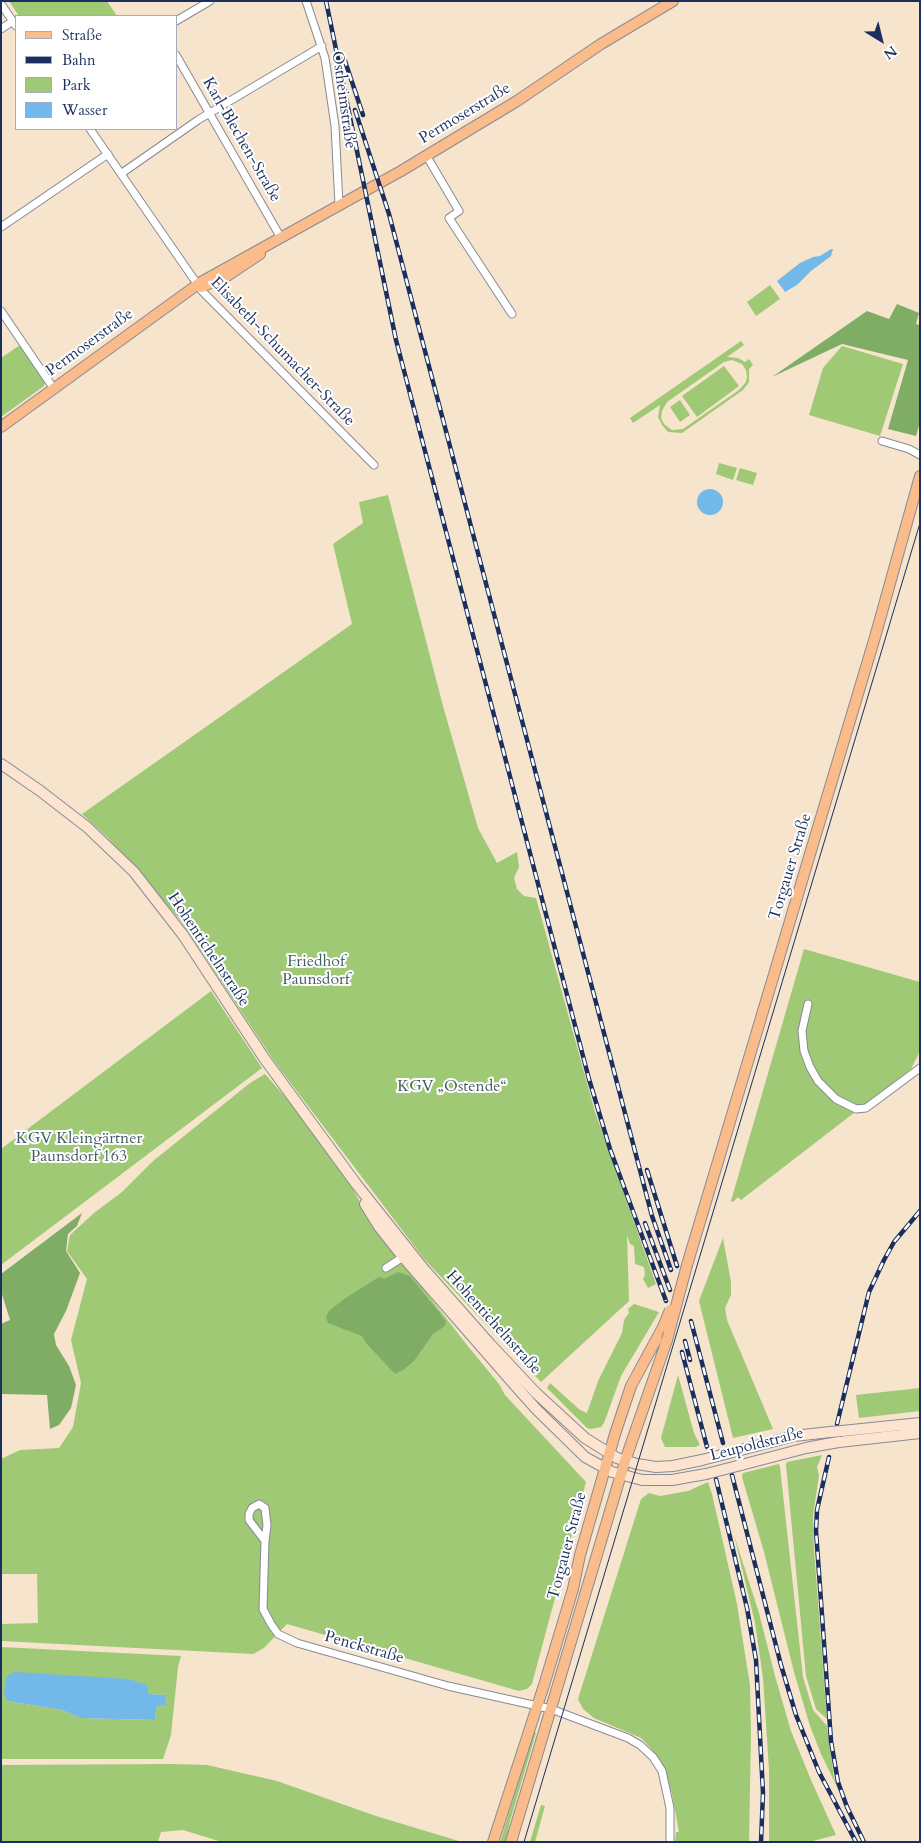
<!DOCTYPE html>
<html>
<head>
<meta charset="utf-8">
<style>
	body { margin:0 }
	#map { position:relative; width:921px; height:1843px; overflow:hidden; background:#f6e4cd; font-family:Cardo,serif }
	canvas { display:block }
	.frame { position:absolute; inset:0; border:2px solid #1b2f5e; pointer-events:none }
	.legend { position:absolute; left:15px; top:15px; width:162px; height:115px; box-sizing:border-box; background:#fff; border:1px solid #a4acbf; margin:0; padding:6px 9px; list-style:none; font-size:15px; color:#1b2f5e }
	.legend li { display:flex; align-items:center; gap:10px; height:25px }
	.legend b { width:25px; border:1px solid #a4acbf }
	.north { position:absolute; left:856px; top:15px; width:50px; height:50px; -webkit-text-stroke:4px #fff; paint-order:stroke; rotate:144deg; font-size:14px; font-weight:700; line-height:20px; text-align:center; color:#1b2f5e }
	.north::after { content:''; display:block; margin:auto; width:18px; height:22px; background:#1b2f5e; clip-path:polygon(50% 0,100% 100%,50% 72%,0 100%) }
</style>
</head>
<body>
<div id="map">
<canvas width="921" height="1843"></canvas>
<div class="frame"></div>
<ul class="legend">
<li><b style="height:6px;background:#f9bc8a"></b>Straße</li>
<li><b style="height:6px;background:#1b2f5e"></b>Bahn</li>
<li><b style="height:14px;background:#9fc975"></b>Park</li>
<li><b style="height:14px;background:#72b9e9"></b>Wasser</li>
</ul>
<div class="north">N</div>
</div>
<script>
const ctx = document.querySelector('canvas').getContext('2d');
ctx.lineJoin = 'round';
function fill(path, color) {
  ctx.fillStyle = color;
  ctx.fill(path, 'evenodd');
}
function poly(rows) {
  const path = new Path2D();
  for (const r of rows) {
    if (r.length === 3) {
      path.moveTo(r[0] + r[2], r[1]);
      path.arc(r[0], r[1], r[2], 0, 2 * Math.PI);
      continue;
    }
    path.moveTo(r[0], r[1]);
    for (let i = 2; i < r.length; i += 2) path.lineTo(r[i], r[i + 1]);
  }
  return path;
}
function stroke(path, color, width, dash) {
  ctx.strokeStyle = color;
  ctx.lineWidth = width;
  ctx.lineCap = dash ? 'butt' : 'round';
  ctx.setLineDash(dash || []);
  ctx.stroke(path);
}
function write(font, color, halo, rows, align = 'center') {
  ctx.font = font + ' Cardo,serif';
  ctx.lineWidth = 4;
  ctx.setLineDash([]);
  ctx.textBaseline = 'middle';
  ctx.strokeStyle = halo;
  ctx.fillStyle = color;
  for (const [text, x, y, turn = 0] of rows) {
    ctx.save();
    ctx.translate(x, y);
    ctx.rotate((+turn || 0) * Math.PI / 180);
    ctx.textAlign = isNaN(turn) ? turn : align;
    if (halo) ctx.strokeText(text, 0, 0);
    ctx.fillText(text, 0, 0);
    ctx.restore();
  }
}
fill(poly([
	[9,1,107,1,117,16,19,16],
	[770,285,780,299,756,316,747,302],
	[741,341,744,345,727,357,738,358,745,362,749,359,753,365,749,369,749,382,743,390,682,433,668,432,662,425,658,417,660,405,633,423,630,418],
	[732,360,742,364,746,370,747,377,746,382,739,390,683,429,672,430,664,424,661,418,662,411,667,402,724,362],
	[20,345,45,382,44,386,1,417,1,358],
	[842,346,903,364,880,436,809,415,823,368],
	[724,366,739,386,697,417,682,396],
	[680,400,690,415,680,422,670,407],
	[719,463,737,468,733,480,716,474],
	[740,468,757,473,753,485,736,480],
	[388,495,443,706,478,828,497,863,517,852,519,867,514,878,517,889,524,896,536,898,595,1112,656,1284,648,1288,643,1279,645,1275,644,1267,635,1264,634,1246,630,1244,627,1235,629,1301,541,1382,424,1259,274,1061,181,921,108,838,82,814,352,624,333,544,363,523,359,502],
	[804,949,920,982,920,1051,911,1069,741,1200,738,1197,733,1202,731,1201],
	[211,991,262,1068,1,1265,1,1149],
	[265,1074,293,1106,348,1181,374,1226,467,1345,499,1384,505,1395,586,1482,532,1684,527,1689,519,1691,287,1624,264,1648,253,1654,1,1641,1,1624,38,1623,37,1574,1,1574,1,1459,20,1450,59,1448,73,1427,81,1383,71,1340,87,1279,67,1251,70,1235,94,1213,122,1192,153,1161,250,1083],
	[723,1238,731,1282,731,1295,725,1308,727,1320,773,1429,733,1438,699,1301],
	[634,1304,659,1312,621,1376,604,1423,601,1427,591,1429,587,1428,547,1388,550,1383,580,1410,587,1413,598,1381,622,1333,624,1320,629,1313,628,1309],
	[678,1375,694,1433,700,1445,695,1447,665,1447,661,1438],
	[920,1388,920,1411,859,1418,856,1395],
	[822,1455,817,1467,819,1476,813,1515,814,1550,827,1719,816,1709,806,1676,786,1465,787,1462],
	[779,1464,780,1467,803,1677,813,1710,827,1726,834,1778,839,1791,821,1754,810,1726,794,1672,764,1552,742,1477,743,1473],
	[708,1482,712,1494,737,1604,750,1685,751,1735,749,1842,675,1842,676,1832,679,1832,672,1794,666,1775,656,1754,641,1738,594,1718,583,1709,578,1699,641,1499,649,1493,660,1496,688,1491],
	[734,1535,759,1613,775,1676,791,1731,811,1780,836,1835,809,1842,769,1842,769,1770,763,1678,755,1623],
	[1,1647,181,1656,178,1667,171,1735,163,1759,1,1759],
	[148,1694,166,1695,157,1704,155,1720,80,1718,62,1710,7,1701],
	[534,1732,536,1733,510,1821,506,1842,500,1842],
	[173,1764,207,1765,277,1781,376,1816,462,1842,222,1842,183,1830,161,1832,158,1842,1,1842,1,1765],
	[541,1805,545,1806,535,1842,530,1842]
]), '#9fc975');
fill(poly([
	[897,304,919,313,916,324,920,325,920,422,916,436,888,429,908,360,842,344,772,377,867,311,889,319],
	[82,1213,77,1226,68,1234,66,1251,80,1273,66,1311,54,1334,56,1345,69,1366,76,1385,71,1408,59,1425,50,1429,47,1395,1,1394,1,1324,10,1320,1,1291,1,1274],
	[398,1272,410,1276,446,1321,445,1326,433,1334,414,1361,403,1370,395,1374,366,1343,362,1336,328,1323,326,1317,329,1311,344,1299,379,1277,384,1279]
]), '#7fad66');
fill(poly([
	[831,249,833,249,831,256,811,271,797,285,785,292,777,281,800,263,813,257,820,256],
	[710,502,13],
	[14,1672,128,1679,147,1685,148,1694,166,1695,165,1705,157,1705,155,1720,80,1718,62,1710,7,1701,4,1693,7,1676]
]), '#72b9e9');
const minor = poly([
	[306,1,325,58,335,126,339,205],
	[1,4,16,26],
	[176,21,210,1],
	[1,29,13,21],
	[176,55,281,238],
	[90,129,202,291,374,465],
	[426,155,459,211,449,218,512,314],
	[122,173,198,120,322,46],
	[1,227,108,154],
	[1,311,54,389],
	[882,441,909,449,920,455],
	[808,1004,802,1031,804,1051,810,1067,818,1081,836,1099,856,1109,866,1108,920,1068],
	[386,1268,403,1257],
	[265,1541,249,1520,249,1514,252,1508,259,1504,265,1508,267,1525,265,1541,263,1609,271,1624,278,1634,297,1643,448,1686,551,1709,628,1738,640,1745,653,1757,662,1771,670,1808,670,1842]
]);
const secondary = poly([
	[1,764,39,790,87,827,134,872,183,935,264,1058,357,1185,423,1268,490,1344,536,1393,585,1438,617,1458,637,1464,656,1467,673,1466,702,1460],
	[365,1204,380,1228,403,1257,512,1382,536,1409,585,1457,612,1472,642,1480,672,1480,706,1474],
	[842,1431,920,1423],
	[839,1442,920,1433],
	[737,1451,794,1436,830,1432],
	[741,1465,806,1448,827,1444]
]);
const primary = poly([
	[201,287,224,278,260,254],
	[1,427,201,282,401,171,517,101,601,44,673,1],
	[687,1265,875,637,920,476],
	[493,1842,545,1682,573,1589,580,1555,615,1434,631,1386,663,1327],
	[511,1842,625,1461,667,1340]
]);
stroke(minor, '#888a96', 9);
stroke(secondary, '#888a96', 12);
stroke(primary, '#888a96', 12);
stroke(minor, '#fff', 7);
stroke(secondary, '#fde4d0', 10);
stroke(primary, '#f9bc8a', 10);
stroke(poly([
	[524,1842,920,523]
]), '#1b2f5e', 1);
const rail = poly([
	[326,1,396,340,589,1079,610,1149,666,1301],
	[344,58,363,115],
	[355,110,389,214,652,1216,671,1270],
	[647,1170,677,1266],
	[645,1223,670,1290],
	[691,1321,723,1443],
	[685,1341,690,1360],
	[682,1352,707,1447],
	[837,1424,869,1292,884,1260,894,1242,920,1211],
	[829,1457,817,1510,816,1531,831,1741,838,1782,847,1807,864,1842],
	[732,1475,781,1665,796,1715,819,1772,856,1842],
	[716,1479,747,1608,756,1660,763,1793,761,1842]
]);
stroke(rail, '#1b2f5e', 4.5);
stroke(rail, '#fff', 2.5, [8]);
const secondaryBridge = poly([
	[830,1432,842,1431],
	[827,1444,839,1442],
	[702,1460,737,1451],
	[706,1474,741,1465]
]);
const primaryBridge = poly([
	[663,1327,670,1310],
	[667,1340,687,1265]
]);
stroke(secondaryBridge, '#888a96', 12, []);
stroke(primaryBridge, '#888a96', 12, []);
stroke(secondaryBridge, '#fde4d0', 10);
stroke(primaryBridge, '#f9bc8a', 10);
write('16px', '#1b2f5e', '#fff', [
	["Ostheimstraße",343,100,82],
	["Permoserstraße",465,114,-31],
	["Karl-Blechen-Straße",241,140,60],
	["Permoserstraße",90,343,-36],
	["Elisabeth-Schumacher-Straße",282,352,46],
	["Torgauer Straße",791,867,-73],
	["Hohentichelnstraße",208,950,56],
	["Hohentichelnstraße",493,1323,48],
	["Leupoldstraße",757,1445,-14],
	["Torgauer Straße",568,1546,-75],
	["Penckstraße",364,1648,16]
]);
write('16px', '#435d65', '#fff', [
	["Friedhof",316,962],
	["Paunsdorf",316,980],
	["KGV „Ostende“",452,1087],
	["KGV Kleingärtner",79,1139],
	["Paunsdorf 163",79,1157]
]);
</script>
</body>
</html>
